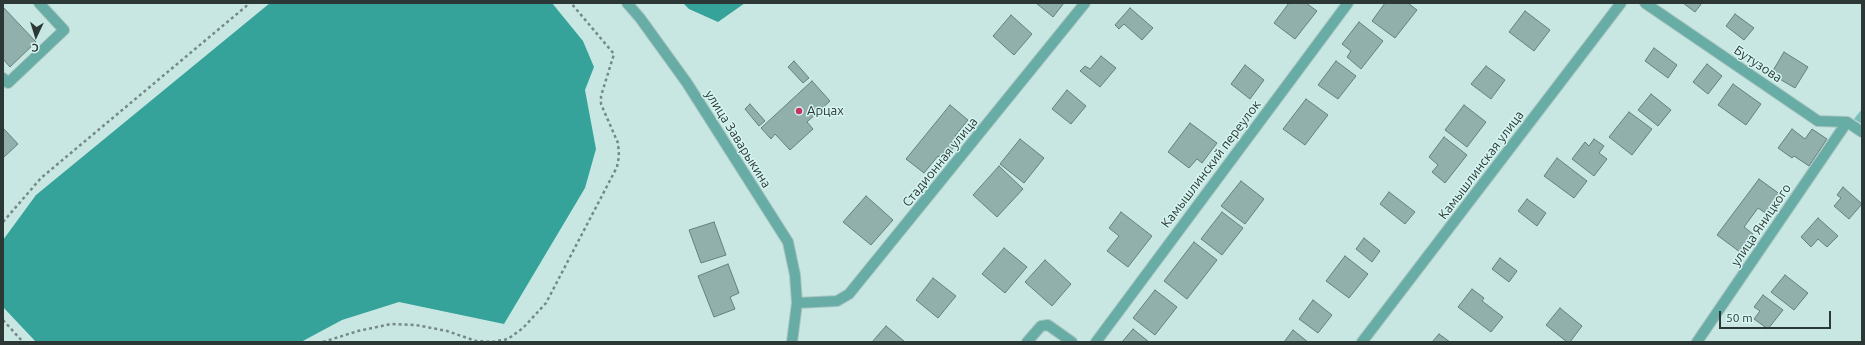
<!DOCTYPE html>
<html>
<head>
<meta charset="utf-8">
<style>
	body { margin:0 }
	#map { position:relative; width:1865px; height:345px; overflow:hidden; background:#c8e7e3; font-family:Ubuntu,sans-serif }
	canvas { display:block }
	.frame { position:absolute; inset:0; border:4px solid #2c3836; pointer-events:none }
	.north { position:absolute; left:16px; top:16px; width:40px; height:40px; -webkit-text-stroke:3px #d5f5f1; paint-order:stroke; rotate:184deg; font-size:11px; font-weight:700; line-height:16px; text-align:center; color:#2c3836 }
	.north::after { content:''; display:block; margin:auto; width:14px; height:18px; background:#2c3836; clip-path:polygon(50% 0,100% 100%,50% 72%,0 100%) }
	.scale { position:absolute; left:1719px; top:311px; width:112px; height:18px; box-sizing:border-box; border:2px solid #2c3836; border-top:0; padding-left:5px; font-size:12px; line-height:14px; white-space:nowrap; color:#2c3836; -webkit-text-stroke:3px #d5f5f1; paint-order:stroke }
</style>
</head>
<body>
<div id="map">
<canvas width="1865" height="345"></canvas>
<div class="frame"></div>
<div class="north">С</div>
<div class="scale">50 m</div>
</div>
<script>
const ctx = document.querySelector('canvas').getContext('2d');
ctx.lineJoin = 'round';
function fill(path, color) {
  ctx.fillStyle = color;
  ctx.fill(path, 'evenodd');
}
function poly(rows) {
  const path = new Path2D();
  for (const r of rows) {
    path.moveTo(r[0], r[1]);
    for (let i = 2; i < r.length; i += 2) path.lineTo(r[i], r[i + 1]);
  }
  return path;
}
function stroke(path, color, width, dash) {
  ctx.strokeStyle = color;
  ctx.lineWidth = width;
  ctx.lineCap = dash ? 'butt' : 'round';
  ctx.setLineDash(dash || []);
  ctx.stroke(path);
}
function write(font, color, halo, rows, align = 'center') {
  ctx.font = font + ' Ubuntu,sans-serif';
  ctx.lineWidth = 3;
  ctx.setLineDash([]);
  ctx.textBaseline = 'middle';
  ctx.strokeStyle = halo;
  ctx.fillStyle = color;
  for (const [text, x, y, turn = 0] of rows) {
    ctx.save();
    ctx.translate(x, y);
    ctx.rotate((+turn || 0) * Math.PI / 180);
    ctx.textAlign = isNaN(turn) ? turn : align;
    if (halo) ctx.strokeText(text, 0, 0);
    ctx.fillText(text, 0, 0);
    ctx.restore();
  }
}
fill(poly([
	[1862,109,1862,124,1854,119]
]), '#7abfb8');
fill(poly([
	[270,3,552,3,583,41,594,67,585,90,596,149,585,188,504,324,399,302,342,320,301,342,36,342,3,307,3,240,36,195],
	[683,3,745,3,718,22,689,9]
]), '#36a39a');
const building = poly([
	[1036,3,1064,3,1053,17,1036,3],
	[1289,3,1306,3,1317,11,1295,39,1274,23,1289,3],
	[1385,3,1408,3,1417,10,1395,38,1372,21,1385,3],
	[1683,3,1702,3,1695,12,1683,3],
	[3,7,36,42,10,67,3,59,3,7],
	[1130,8,1153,28,1142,40,1124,24,1119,29,1115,25,1130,8],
	[1525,11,1550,30,1534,51,1509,32,1525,11],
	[1735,14,1754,28,1744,40,1726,26,1735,14],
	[1011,15,1032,34,1014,55,993,36,1011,15],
	[1359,22,1383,41,1361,69,1347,57,1351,51,1342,44,1359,22],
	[1654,48,1677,65,1668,78,1645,61,1654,48],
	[1784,52,1808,67,1795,88,1771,74,1784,52],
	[1101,56,1116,68,1100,87,1080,71,1085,66,1090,69,1101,56],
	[794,61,809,78,803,83,788,67,794,61],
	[1336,61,1356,76,1338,99,1318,85,1336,61],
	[1707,64,1722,76,1708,94,1693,82,1707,64],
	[1245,65,1264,80,1250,99,1231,84,1245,65],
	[1486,66,1505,80,1491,99,1471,84,1486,66],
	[812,81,830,101,807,122,813,129,790,150,775,134,771,139,761,128,812,81],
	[1733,84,1761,104,1746,125,1718,105,1733,84],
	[1067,90,1086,106,1071,124,1052,109,1067,90],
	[1651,94,1671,110,1658,126,1638,110,1651,94],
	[1306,99,1328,115,1305,145,1283,129,1306,99],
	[750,104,765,121,759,126,745,109,750,104],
	[950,105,968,120,955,136,960,140,943,160,938,156,924,173,906,159,950,105],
	[1464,105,1486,122,1467,147,1445,130,1464,105],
	[1629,112,1652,129,1632,155,1609,137,1629,112],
	[1190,123,1217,143,1202,163,1197,159,1189,168,1168,152,1190,123],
	[3,128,18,144,3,158,3,128],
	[1792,129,1805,139,1812,129,1827,139,1809,166,1794,156,1792,158,1778,148,1792,129],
	[1444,137,1467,155,1445,183,1432,172,1438,165,1429,157,1444,137],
	[1020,139,1044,158,1024,183,1000,164,1020,139],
	[1594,139,1604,146,1599,153,1607,159,1594,176,1572,159,1585,142,1589,146,1594,139],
	[1557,158,1587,181,1574,198,1544,176,1557,158],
	[999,166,1023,189,997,217,973,195,999,166],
	[1759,179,1781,195,1767,214,1758,208,1744,227,1753,234,1740,252,1717,235,1759,179],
	[1241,181,1264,199,1245,224,1221,206,1241,181],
	[1843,187,1862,204,1849,219,1834,206,1841,198,1837,195,1843,187],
	[1389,192,1415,212,1405,224,1380,204,1389,192],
	[866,196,893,220,871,245,843,222,866,196],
	[1527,199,1546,213,1537,226,1518,211,1527,199],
	[1121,212,1152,236,1128,267,1107,251,1119,236,1109,228,1121,212],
	[1222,212,1243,228,1222,255,1201,239,1222,212],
	[1818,218,1838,236,1827,247,1818,239,1811,247,1801,237,1818,218],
	[714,222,726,255,701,263,689,230,714,222],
	[1364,238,1380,251,1372,262,1356,249,1364,238],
	[1194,242,1217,260,1187,299,1164,281,1194,242],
	[1004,248,1027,267,1005,293,982,274,1004,248],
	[1345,256,1368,274,1349,298,1326,281,1345,256],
	[1500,258,1517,271,1509,282,1492,269,1500,258],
	[1045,260,1071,284,1052,306,1025,282,1045,260],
	[728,264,739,293,730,297,735,309,714,317,698,276,728,264],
	[1785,275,1808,293,1794,310,1771,292,1785,275],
	[933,278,956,296,938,318,916,300,933,278],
	[1472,289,1484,298,1482,301,1503,317,1491,332,1458,307,1472,289],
	[1155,290,1177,307,1155,335,1133,318,1155,290],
	[1763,295,1783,310,1768,329,1754,319,1760,311,1754,307,1763,295],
	[1313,300,1332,315,1318,333,1299,319,1313,300],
	[1560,308,1582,326,1570,342,1567,342,1546,325,1560,308],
	[886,326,905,342,872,342,886,326],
	[1133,329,1149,342,1122,342,1133,329],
	[1293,330,1308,342,1284,342,1293,330],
	[1439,334,1450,342,1432,342,1439,334]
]);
fill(building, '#91b0ac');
stroke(building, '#63807c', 1);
const minor = poly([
	[627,3,640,18,687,83,788,242,795,275,797,303,792,342],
	[1645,3,1818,121,1847,122,1862,132],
	[3,78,8,83,64,30,39,3],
	[797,303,837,301,849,294,1085,3],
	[1027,342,1041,326,1048,325,1072,342],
	[1096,342,1348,3],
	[1362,342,1621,3],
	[1697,342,1847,122]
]);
stroke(minor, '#a9c4c0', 12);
stroke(poly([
	[3,222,41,178,250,3],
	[3,320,23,342],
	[323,342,358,331,391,324,416,325,447,331,476,341,492,342,508,339,523,328,546,303,617,167,619,156,618,143,601,104,601,96,614,54,571,3]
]), '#758a87', 2.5, [3, 3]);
stroke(minor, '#67aca5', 10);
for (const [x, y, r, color] of [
	[799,111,4,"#c43661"]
]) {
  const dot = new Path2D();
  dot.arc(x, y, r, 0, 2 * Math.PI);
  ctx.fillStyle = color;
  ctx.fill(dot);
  stroke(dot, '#d5f5f1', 1.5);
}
write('13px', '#2c3836', '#d5f5f1', [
	["Бутузова",1758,64,34],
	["улица Заварыкина",738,139,58],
	["Стадионная улица",940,162,-51],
	["Камышлинский переулок",1211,164,-53],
	["Камышлинская улица",1481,165,-53],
	["улица Яницкого",1761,225,-56]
]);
write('13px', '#2c3836', '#d5f5f1', [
	["Арцах",807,111]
], 'left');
</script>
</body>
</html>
